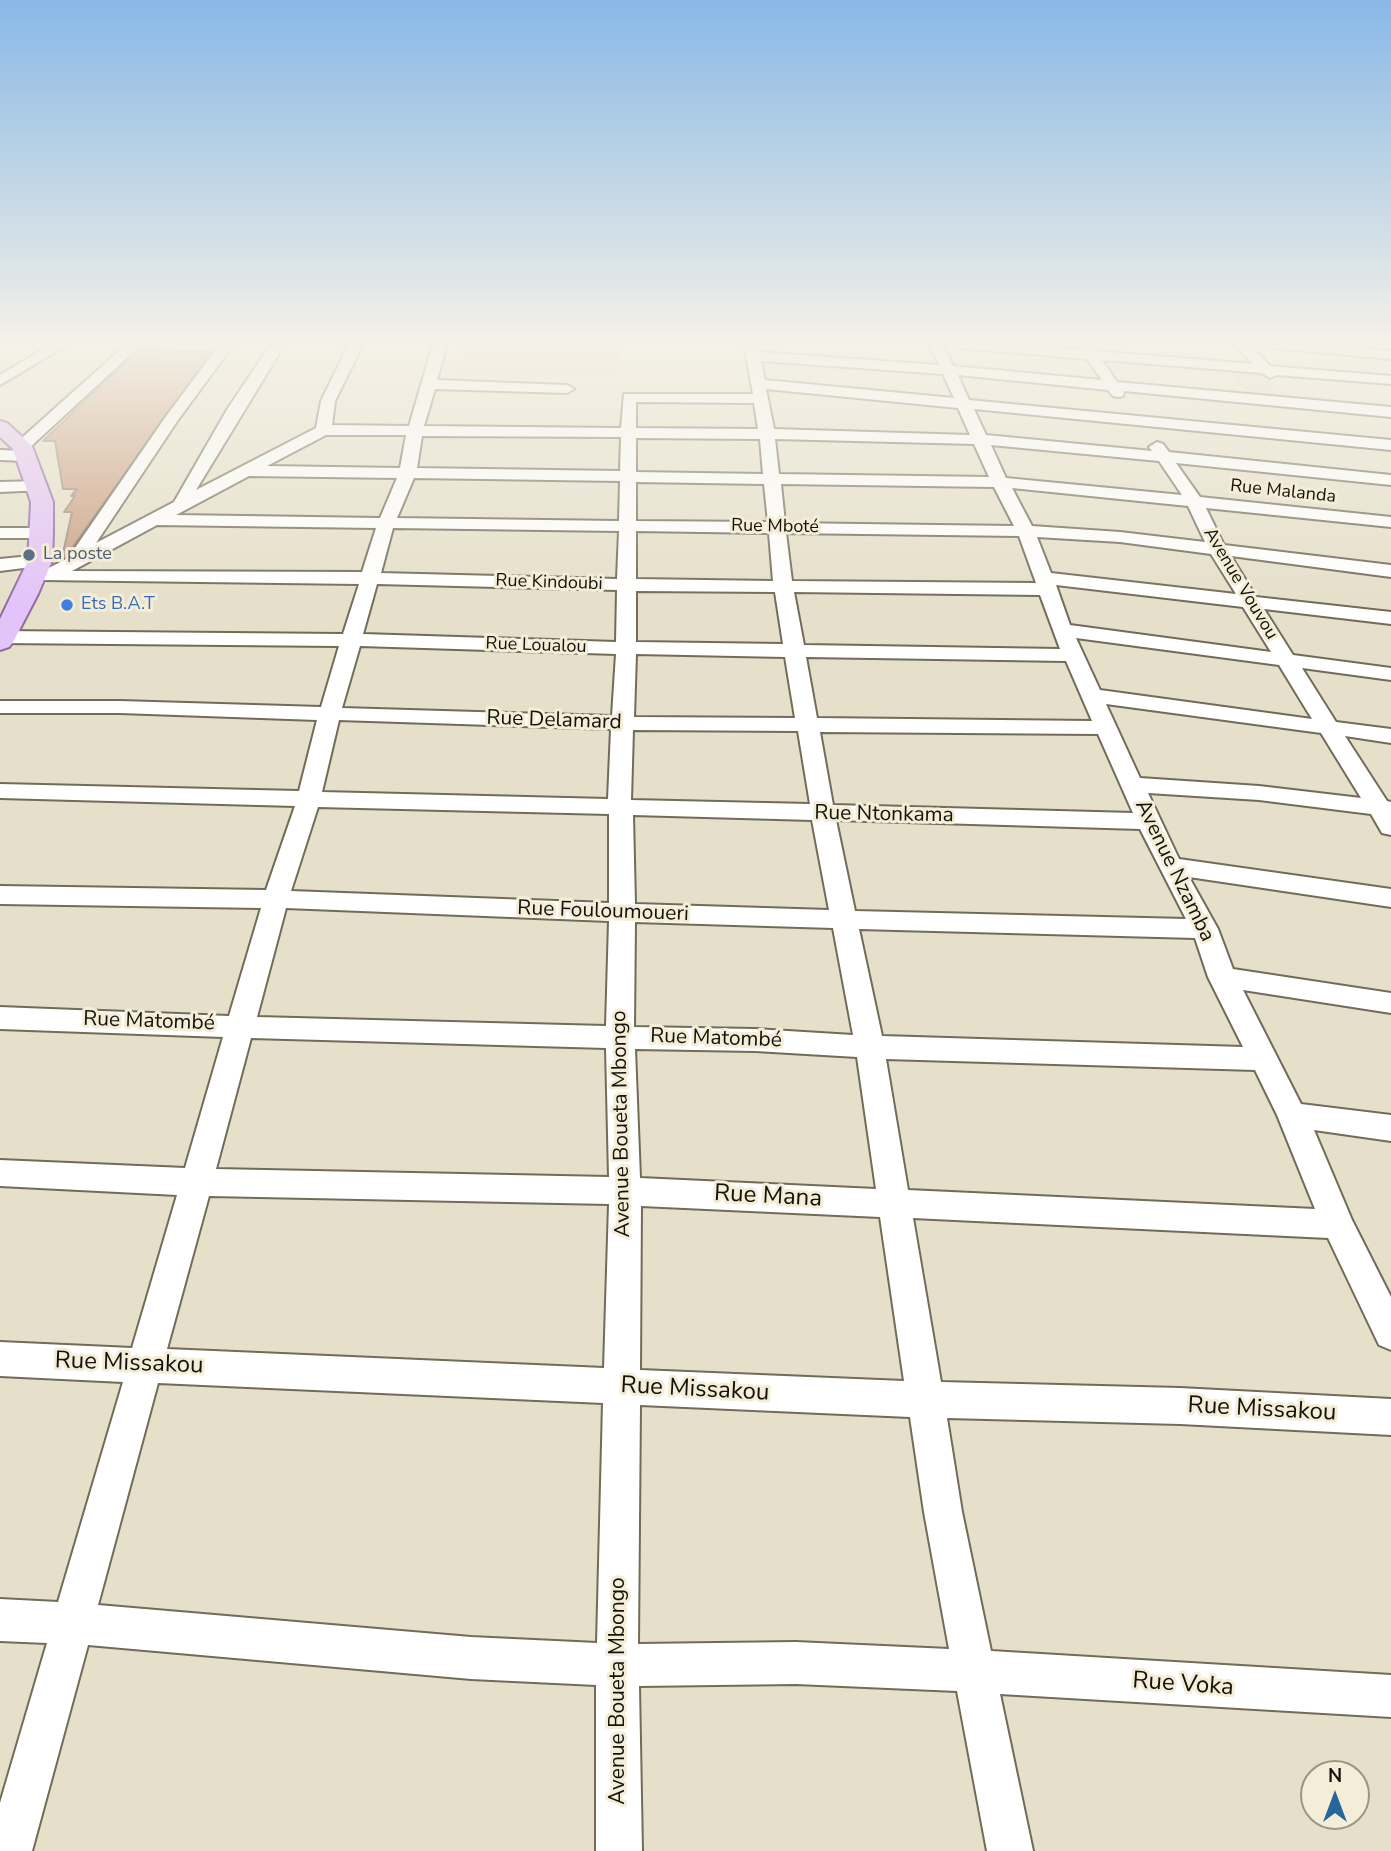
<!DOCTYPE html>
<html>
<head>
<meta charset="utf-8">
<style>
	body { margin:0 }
	#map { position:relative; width:1391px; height:1851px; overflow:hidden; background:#e6e0ca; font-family:"Nunito Sans",sans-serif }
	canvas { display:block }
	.north { position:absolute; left:1300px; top:1760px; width:70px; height:70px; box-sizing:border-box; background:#f4edd7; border:2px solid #9a9585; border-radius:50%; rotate:0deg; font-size:19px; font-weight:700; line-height:28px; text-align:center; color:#14120a }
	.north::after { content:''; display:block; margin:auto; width:24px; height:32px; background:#27669c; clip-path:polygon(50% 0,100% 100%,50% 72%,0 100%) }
</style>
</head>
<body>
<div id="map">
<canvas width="1391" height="1851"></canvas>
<div class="north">N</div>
</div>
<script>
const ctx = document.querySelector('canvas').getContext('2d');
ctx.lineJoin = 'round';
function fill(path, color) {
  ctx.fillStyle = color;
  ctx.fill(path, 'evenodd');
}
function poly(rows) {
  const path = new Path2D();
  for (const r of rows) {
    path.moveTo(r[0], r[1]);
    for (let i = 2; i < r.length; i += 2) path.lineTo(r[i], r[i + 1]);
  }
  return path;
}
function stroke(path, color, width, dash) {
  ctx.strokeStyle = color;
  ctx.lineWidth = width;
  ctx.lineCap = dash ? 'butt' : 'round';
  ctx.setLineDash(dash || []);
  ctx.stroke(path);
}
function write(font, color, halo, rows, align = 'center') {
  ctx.font = font + ' "Nunito Sans",sans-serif';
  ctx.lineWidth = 6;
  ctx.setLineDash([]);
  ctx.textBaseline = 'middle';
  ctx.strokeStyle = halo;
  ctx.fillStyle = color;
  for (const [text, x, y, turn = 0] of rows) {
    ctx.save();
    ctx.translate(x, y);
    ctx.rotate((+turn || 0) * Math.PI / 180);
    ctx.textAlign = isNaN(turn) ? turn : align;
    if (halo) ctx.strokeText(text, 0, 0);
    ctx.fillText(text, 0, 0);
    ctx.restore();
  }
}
fill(poly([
	[464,344,619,344,624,373,451,376],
	[1232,373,1265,374,1292,402,1247,398]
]), '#e6d2c3');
const building = poly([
	[142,347,149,351,210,353,66,556,62,558,72,512,64,512,75,496,71,496,77,489,63,489,55,441,43,441,142,347]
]);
fill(building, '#cca184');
stroke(building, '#a08d81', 2);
const minor = poly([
	[52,344,69,344,0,385,0,375,52,344],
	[127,344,142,344,28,449,16,449,14,446,16,443,127,344],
	[142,344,234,344,178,420,96,543,174,502,228,408,271,344,285,344,196,490,316,428,321,401,349,344,363,344,335,401,332,425,409,426,433,344,447,344,437,380,567,385,574,389,567,393,435,389,424,426,621,428,624,394,753,394,744,344,758,344,759,352,939,365,929,344,943,344,953,366,1102,380,1087,359,959,348,952,344,1012,344,1081,350,1077,344,1091,344,1096,351,1253,364,1234,344,1249,344,1270,366,1391,376,1391,384,1277,375,1270,378,1262,373,1102,360,1117,382,1391,407,1391,417,1124,391,1123,396,1118,397,1113,396,1108,390,958,375,969,400,1391,440,1391,450,974,409,986,435,1152,451,1149,447,1157,442,1163,444,1169,452,1391,475,1391,485,1176,463,1200,497,1391,517,1391,527,1206,508,1224,545,1391,565,1391,577,1231,556,1256,597,1391,612,1391,624,1264,609,1293,655,1391,668,1391,680,1302,668,1336,722,1391,729,1391,743,1345,736,1387,801,1391,802,1391,835,1382,833,1371,814,1259,800,1148,793,1179,859,1391,889,1391,907,1189,877,1218,929,1233,969,1391,993,1391,1013,1243,990,1301,1104,1391,1115,1391,1141,1314,1130,1352,1220,1391,1297,1391,1350,1379,1345,1328,1238,913,1218,941,1382,1180,1388,1391,1399,1391,1435,1180,1424,947,1418,962,1512,991,1651,1391,1675,1391,1717,1000,1694,1033,1851,987,1851,957,1691,796,1684,639,1686,642,1851,596,1851,596,1685,471,1679,88,1645,32,1851,0,1851,0,1803,47,1643,0,1641,0,1599,58,1602,123,1382,0,1376,0,1342,132,1348,177,1195,0,1186,0,1160,185,1168,223,1037,0,1029,0,1007,229,1016,261,908,0,904,0,886,266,890,295,806,0,798,0,784,299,791,317,720,120,713,0,713,0,701,120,701,321,707,339,646,0,643,0,631,343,634,359,584,41,580,39,576,41,572,68,558,167,415,215,351,149,348,142,344],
	[761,361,943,374,954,398,765,380,761,361],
	[766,389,958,408,970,435,774,429,766,389],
	[636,402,754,403,758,429,636,428,636,402],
	[326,435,406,435,400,468,267,466,326,435],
	[422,436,621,437,620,471,417,468,422,436],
	[636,438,760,439,763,474,636,472,636,438],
	[775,439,974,444,989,477,779,474,775,439],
	[991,445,1159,461,1182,495,1006,478,991,445],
	[249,476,397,478,380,518,176,515,249,476],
	[414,478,620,481,619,521,397,518,414,478],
	[636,482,764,484,768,522,636,521,636,482],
	[781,484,994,487,1014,526,785,523,781,484],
	[1012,488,1188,506,1205,542,1120,532,1032,526,1012,488],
	[157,525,376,528,362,572,72,571,157,525],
	[393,528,619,531,617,579,381,573,393,528],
	[636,531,769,533,773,581,636,579,636,531],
	[786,533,1019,536,1036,583,792,581,786,533],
	[1037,537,1120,542,1211,554,1236,594,1051,573,1037,537],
	[377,584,617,590,616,642,363,634,377,584],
	[1056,585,1243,607,1271,652,1070,625,1056,585],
	[636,591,775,592,783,644,636,642,636,591],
	[794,592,1040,595,1060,649,804,645,794,592],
	[1076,638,1279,665,1312,719,1100,690,1076,638],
	[360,646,616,654,612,716,342,708,360,646],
	[636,654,785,657,795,718,634,717,636,654],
	[806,657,1066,661,1092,721,817,718,806,657],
	[1106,704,1321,733,1361,798,1259,786,1140,778,1106,704],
	[339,720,611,729,608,799,322,792,339,720],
	[633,730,798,731,810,804,631,800,633,730],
	[820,732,1098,734,1133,813,833,805,820,732],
	[318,807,609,814,609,903,291,891,318,807],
	[633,815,812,820,829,910,635,904,633,815],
	[836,820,1140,829,1186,919,855,911,836,820],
	[286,908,609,921,606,1026,257,1017,286,908],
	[635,922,833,928,853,1035,755,1029,634,1027,635,922],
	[859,929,1195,938,1208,977,1243,1047,882,1036,859,929],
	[251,1038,606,1048,609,1177,216,1169,251,1038],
	[635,1049,755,1051,857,1057,876,1189,640,1178,635,1049],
	[886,1059,1255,1070,1277,1115,1315,1209,908,1190,886,1059],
	[209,1196,609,1204,604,1368,167,1349,209,1196],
	[641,1206,880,1217,904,1381,640,1370,641,1206],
	[158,1383,603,1403,597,1643,471,1637,98,1605,158,1383],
	[640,1405,910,1417,924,1512,949,1649,796,1642,638,1644,640,1405],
	[1266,344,1321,344,1391,351,1391,359,1273,348,1266,344],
	[0,450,25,451,33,456,25,461,0,460,0,450],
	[39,481,47,486,45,490,0,492,0,482,39,481],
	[0,528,42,528,51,533,42,538,0,538,0,528],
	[40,555,49,561,47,565,0,571,0,559,40,555]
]);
const major = poly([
	[0,421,7,423,32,446,53,502,53,533,52,561,38,594,13,642,9,647,0,650,0,619,28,561,31,502,13,449,0,437,0,421]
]);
stroke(minor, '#716b58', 4);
stroke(major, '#906ca1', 4);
fill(minor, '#fff');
fill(major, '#e4c4f8');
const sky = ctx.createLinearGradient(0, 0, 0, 603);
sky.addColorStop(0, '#89b8e6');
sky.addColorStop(0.57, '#f4f1e7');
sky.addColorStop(1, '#f4f1e700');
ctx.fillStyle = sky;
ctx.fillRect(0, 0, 1391, 603);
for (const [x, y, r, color] of [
	[29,555,7,"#5c6f8a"],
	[67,605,7,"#3f7fe0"]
]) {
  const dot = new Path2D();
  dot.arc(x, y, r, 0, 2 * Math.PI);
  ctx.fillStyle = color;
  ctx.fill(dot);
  stroke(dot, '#f4edd7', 2.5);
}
write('18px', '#14120a', '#f4edd7', [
	["Rue Malanda",1283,492,6],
	["Rue Mboté",775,527,1],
	["Rue Kindoubi",549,583,2],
	["Avenue Vouvou",1240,584,59],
	["Rue Loualou",536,646,2]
]);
write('18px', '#4e5e75', '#f4edd7', [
	["La poste",43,555]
], 'left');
write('18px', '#366cbe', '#f4edd7', [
	["Ets B.A.T",81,605]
], 'left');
write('21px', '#14120a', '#f4edd7', [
	["Rue Delamard",554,721,2],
	["Rue Ntonkama",884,815,1],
	["Avenue Nzamba",1174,871,64],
	["Rue Fouloumoueri",603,912,2],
	["Rue Matombé",149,1022,2],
	["Rue Matombé",716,1039,2],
	["Avenue Boueta Mbongo",622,1124,-91],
	["Avenue Boueta Mbongo",619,1691,-90]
]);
write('24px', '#14120a', '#f4edd7', [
	["Rue Mana",768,1197,3],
	["Rue Missakou",129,1364,2],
	["Rue Missakou",695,1390,3],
	["Rue Missakou",1262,1410,3],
	["Rue Voka",1183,1685,4]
]);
</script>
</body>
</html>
